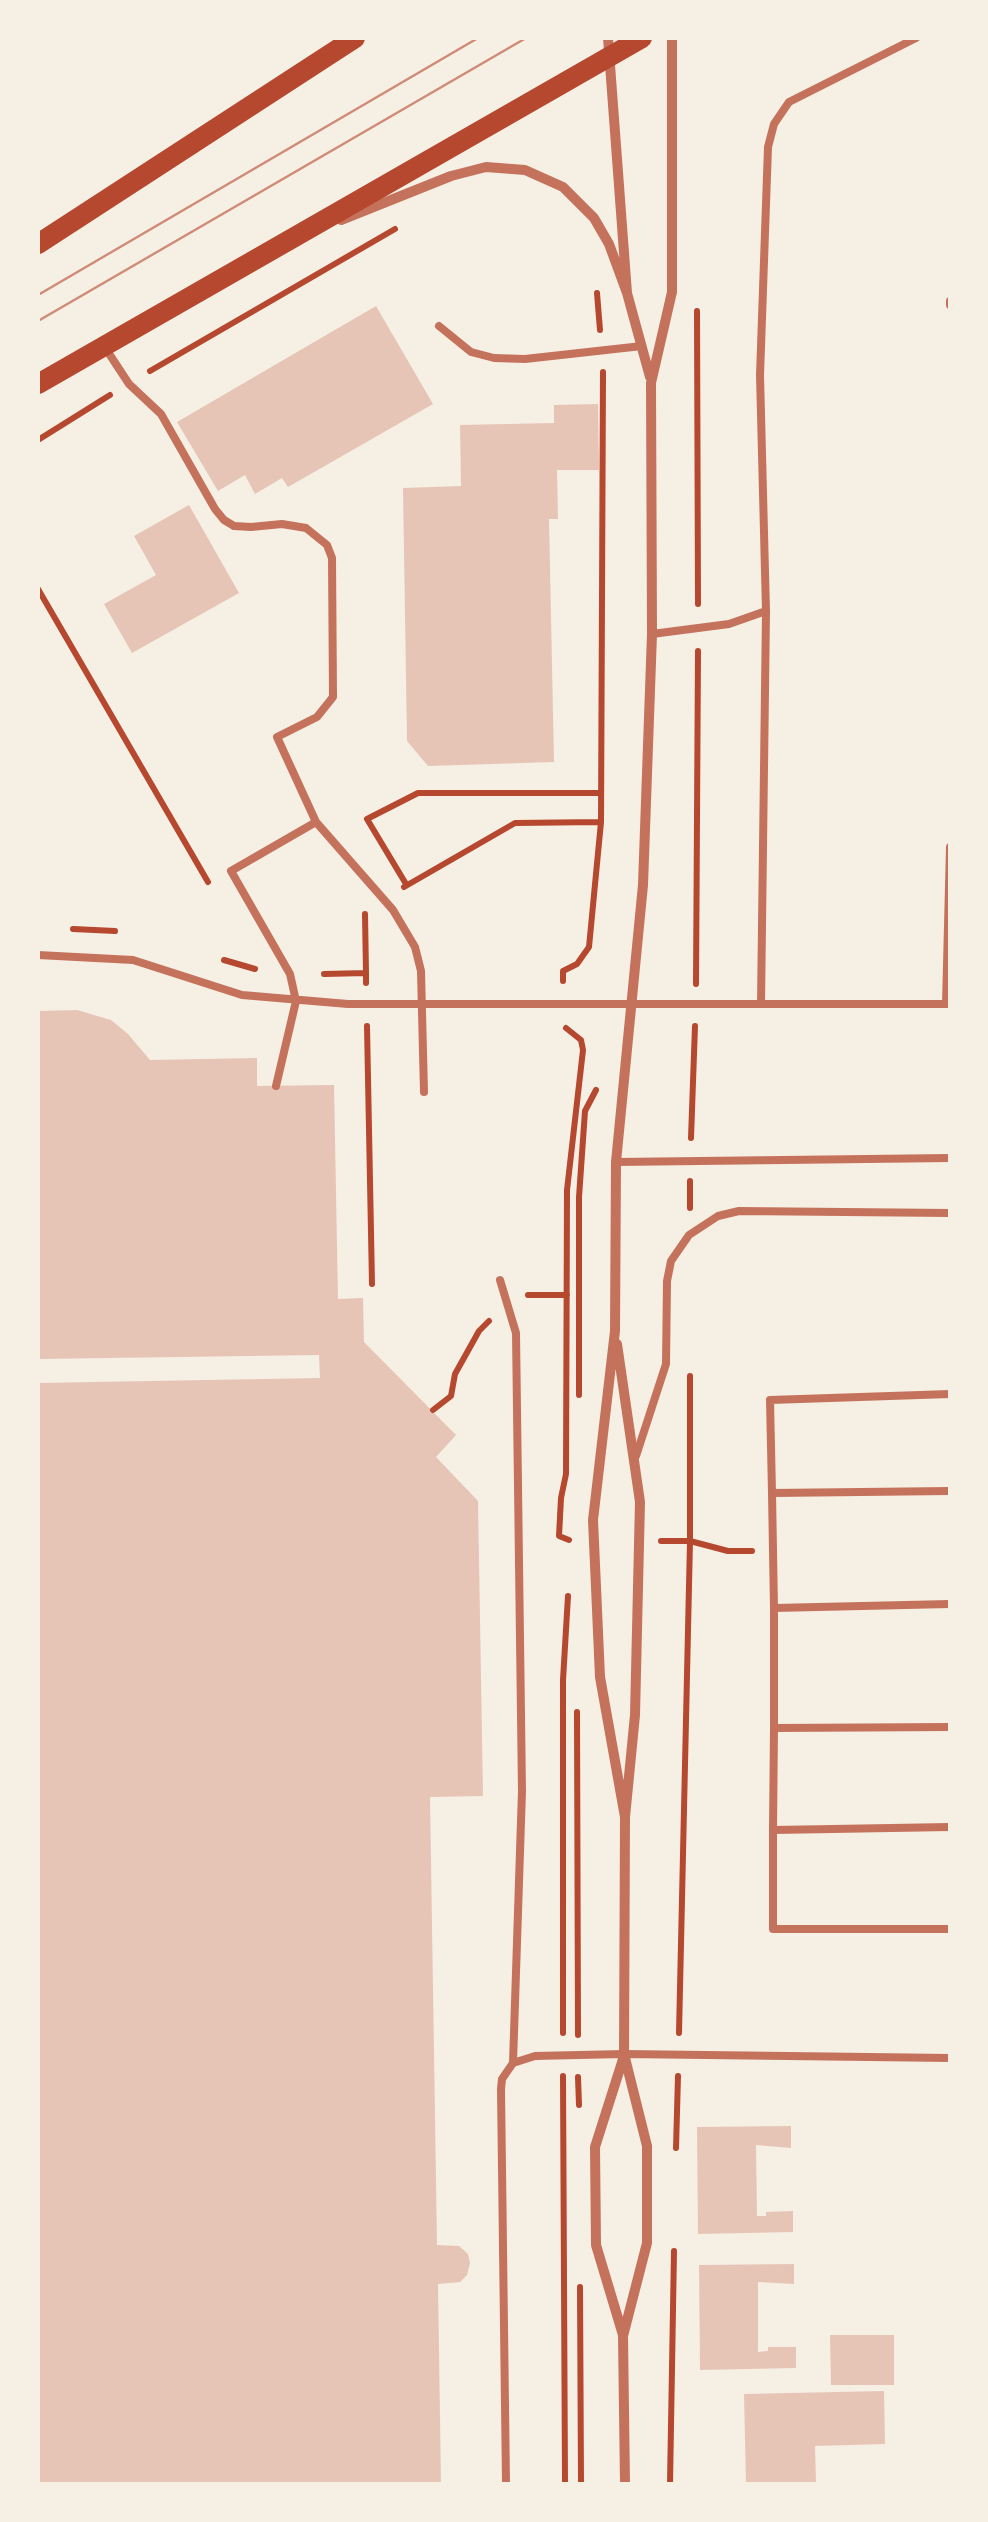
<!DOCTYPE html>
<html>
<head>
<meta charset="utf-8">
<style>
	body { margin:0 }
	#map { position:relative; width:988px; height:2522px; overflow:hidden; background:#f6efe4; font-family:"PT Serif",serif }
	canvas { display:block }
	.frame { position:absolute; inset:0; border:40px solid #f6efe4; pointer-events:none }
</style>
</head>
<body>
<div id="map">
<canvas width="988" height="2522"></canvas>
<div class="frame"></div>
</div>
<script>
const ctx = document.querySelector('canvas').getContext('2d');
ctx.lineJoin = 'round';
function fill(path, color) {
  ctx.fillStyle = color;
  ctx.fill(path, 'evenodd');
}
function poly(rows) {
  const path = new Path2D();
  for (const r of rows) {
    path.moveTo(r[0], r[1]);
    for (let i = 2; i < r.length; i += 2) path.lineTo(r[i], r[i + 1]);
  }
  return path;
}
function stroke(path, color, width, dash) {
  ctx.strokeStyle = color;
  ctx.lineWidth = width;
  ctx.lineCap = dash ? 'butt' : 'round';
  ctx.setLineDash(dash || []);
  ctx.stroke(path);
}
fill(poly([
	[376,306,433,404,288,487,282,478,255,494,245,475,218,491,177,422],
	[598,404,599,470,557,470,558,519,549,519,554,762,428,766,407,741,403,488,461,486,460,425,554,423,554,405],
	[189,505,239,593,132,653,104,604,156,575,134,536],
	[77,1010,111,1020,128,1034,150,1060,257,1058,257,1086,334,1085,338,1299,363,1298,364,1342,456,1435,436,1457,478,1501,483,1796,430,1797,437,2245,459,2246,468,2254,470,2263,467,2275,460,2282,438,2284,441,2484,38,2484,38,1383,320,1378,319,1355,38,1359,38,1011],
	[791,2126,791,2148,756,2145,757,2216,766,2216,766,2212,793,2211,793,2232,698,2234,697,2127],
	[794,2264,794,2284,758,2282,758,2352,768,2351,768,2347,796,2347,796,2368,700,2370,699,2265],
	[830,2335,894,2335,894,2385,831,2385],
	[884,2391,885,2444,815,2446,816,2484,746,2484,744,2394]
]), '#e6c5b7');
stroke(poly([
	[597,293,600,330],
	[697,311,698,604],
	[150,371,395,229],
	[38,440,110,395],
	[38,589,208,882],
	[406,884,367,819,418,793,601,793],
	[404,887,515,823,601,822],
	[365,914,366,973],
	[73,929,115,931],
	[224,960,255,969],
	[324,974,366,973,366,983],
	[563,981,563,971,577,964,589,947,601,822,603,372],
	[696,984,698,651],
	[367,1026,372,1284],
	[566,1028,581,1040,583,1050,567,1190,566,1474,561,1498,559,1536,569,1540],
	[691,1138,695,1026],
	[690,1208,690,1181],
	[528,1295,567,1295],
	[579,1395,579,1197,585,1111,596,1090],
	[433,1410,451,1396,455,1374,479,1331,489,1321],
	[661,1541,690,1541,728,1551,752,1551],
	[577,1712,578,2035],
	[563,2033,563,1680,568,1596],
	[679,2033,690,1541,690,1376],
	[563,2076,565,2484],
	[578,2077,579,2105],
	[676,2148,678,2076],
	[580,2287,581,2484],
	[670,2484,674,2251]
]), '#b5482f', 6);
stroke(poly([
	[950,301,950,305],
	[439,326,471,352,494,358,525,359,642,346],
	[104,346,129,384,161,414,215,509,224,520,234,526,251,527,282,524,306,528,327,545,332,558,333,697,317,717,277,737,316,822,393,910,415,947,421,971,424,1092],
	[652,634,729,624,766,611],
	[38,955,133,960,242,995,348,1004,950,1004],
	[761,1004,766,611,760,375,768,147,774,124,789,102,916,38],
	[946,1004,950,847],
	[276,1086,296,1001,290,974,231,871,316,822],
	[616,1162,950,1158],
	[500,1280,516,1333,522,1791,513,2063,502,2079,501,2089,506,2484],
	[636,1456,666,1364,667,1281,671,1261,689,1235,718,1216,739,1211,950,1213],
	[772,1493,770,1400,950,1394],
	[774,1608,772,1493,950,1491],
	[774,1728,774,1608,950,1604],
	[950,1827,773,1830,773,1929,950,1929],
	[773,1830,774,1728,950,1727],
	[513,2063,535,2056,624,2054,950,2058]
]), '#c5725c', 8);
stroke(poly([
	[608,38,627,293,650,377],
	[341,220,451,176,486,167,525,170,563,187,594,218,609,244,627,293],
	[617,1344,640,1502,635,1715,625,1817,624,2054,647,2146,647,2243,623,2336,625,2484],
	[625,1817,600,1677,593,1520,615,1331,616,1162,643,885,652,634,651,383,672,292,672,38],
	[623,2335,596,2245,595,2147,624,2056]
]), '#c5725c', 10);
stroke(poly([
	[38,244,355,38],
	[38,384,642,38]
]), '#b5482f', 20);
stroke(poly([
	[38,295,478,38],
	[38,321,526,38]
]), '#cf8b77', 2.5);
</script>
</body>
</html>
